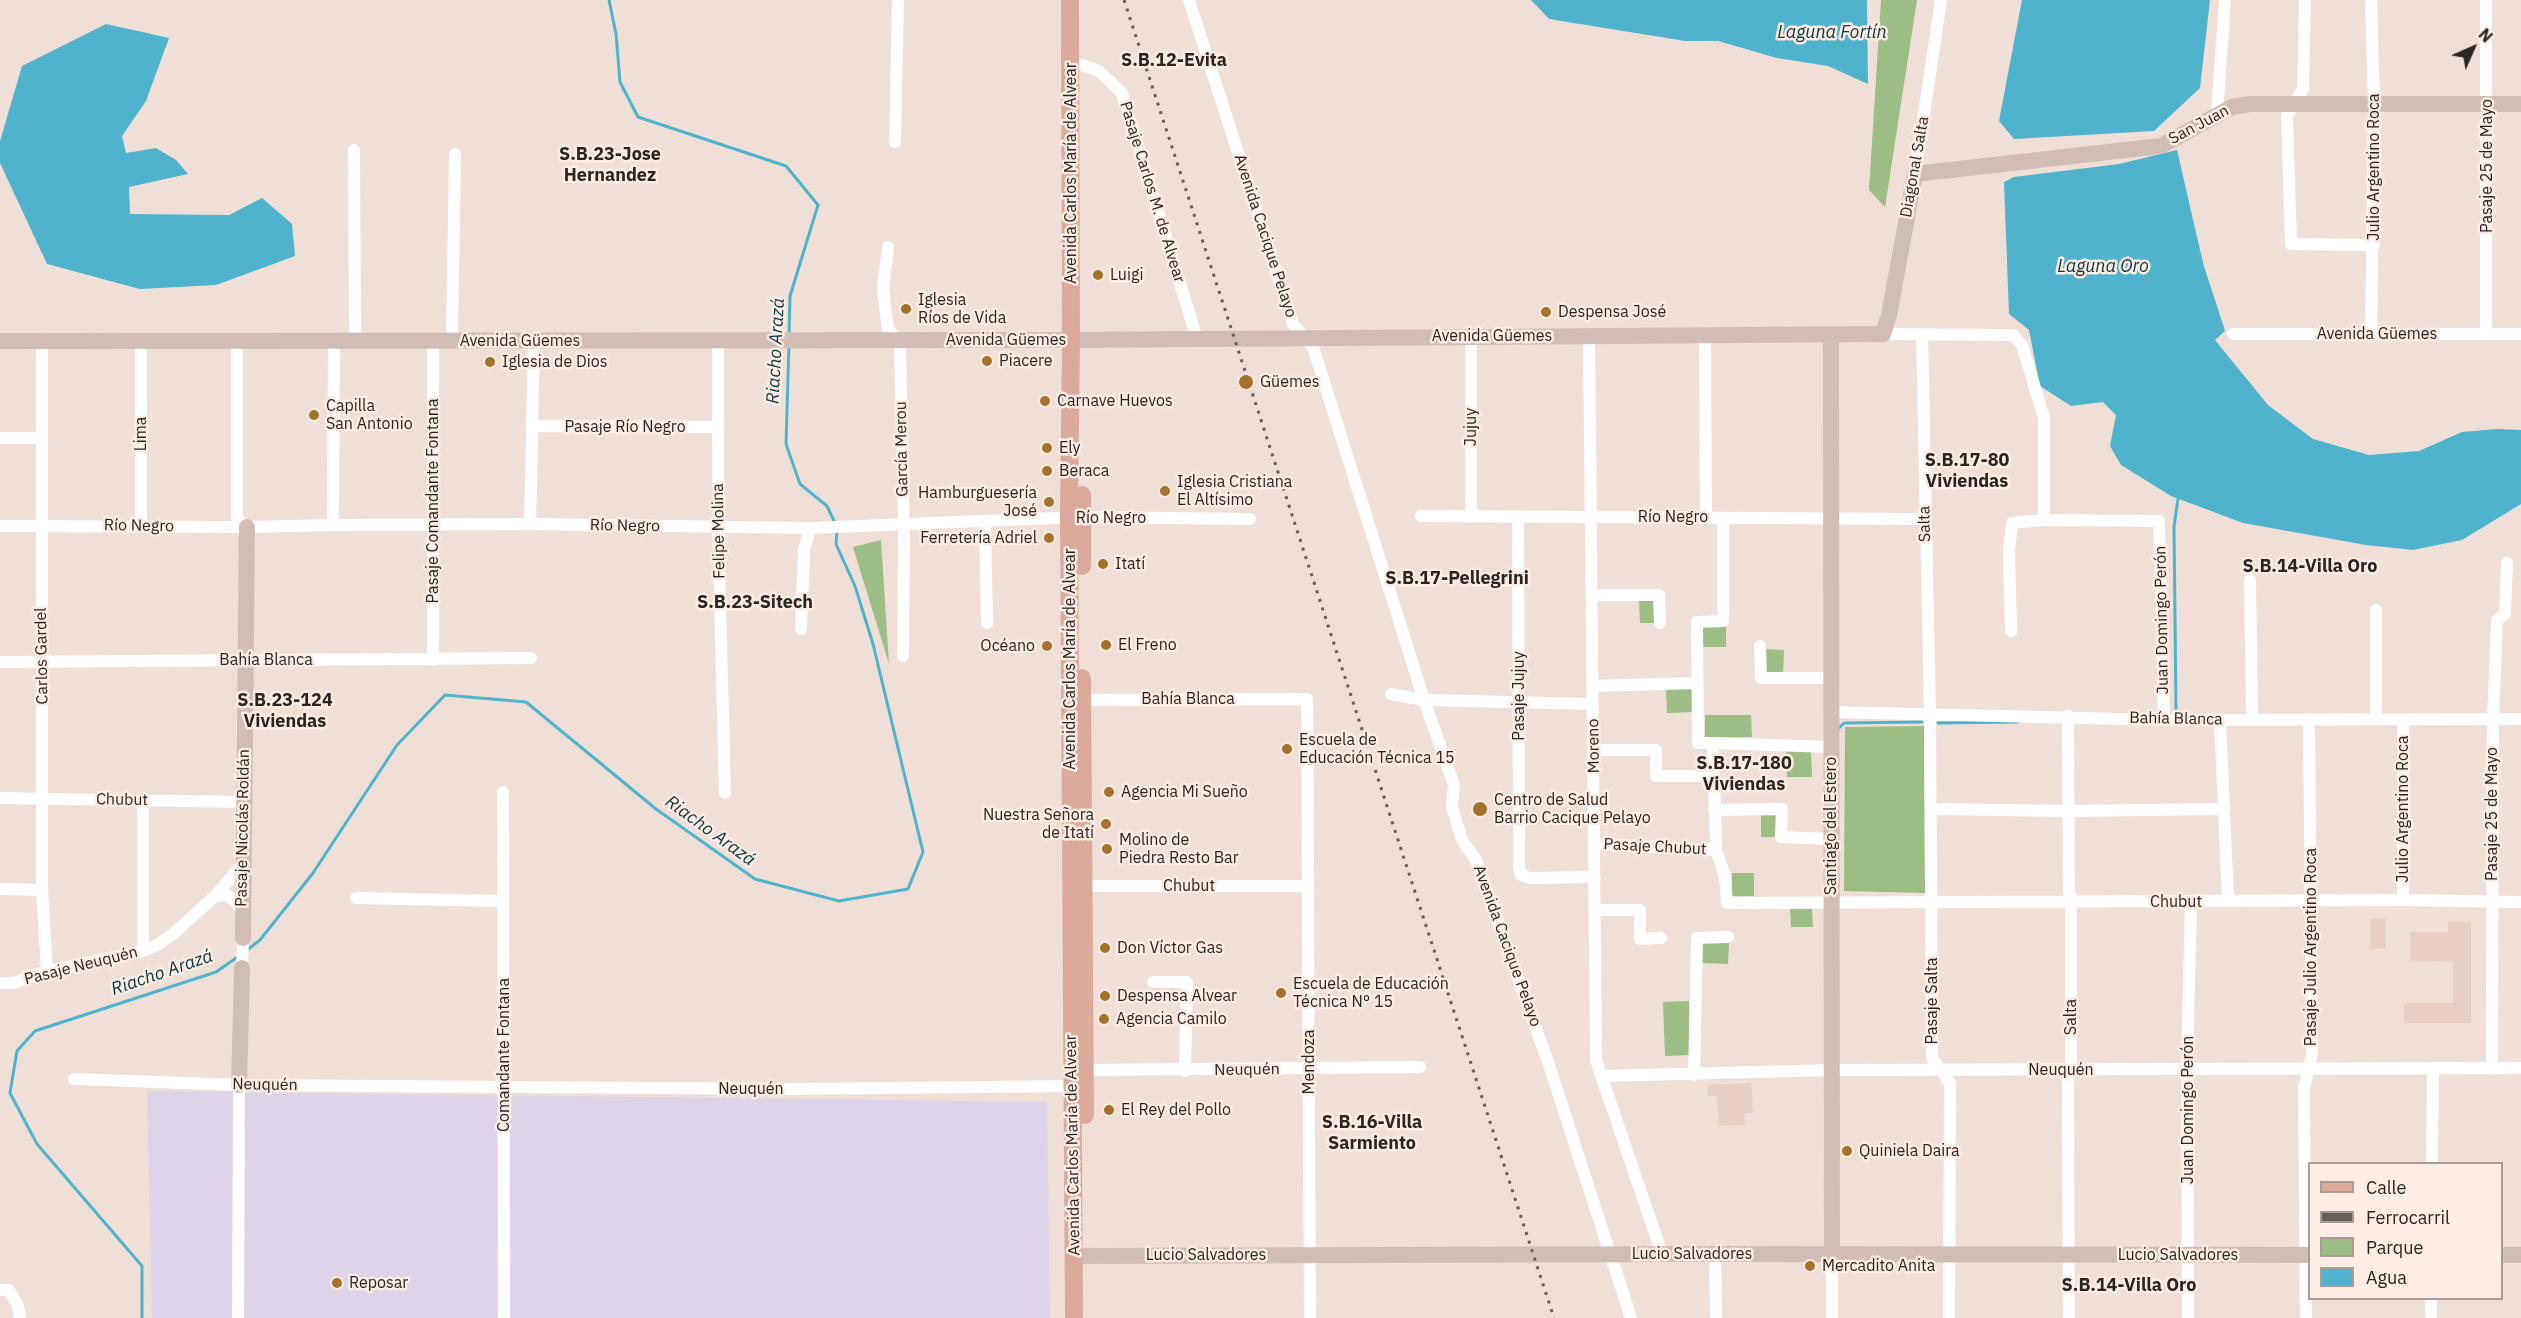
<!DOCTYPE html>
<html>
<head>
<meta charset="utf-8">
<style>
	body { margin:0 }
	#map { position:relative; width:2521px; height:1318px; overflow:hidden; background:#efdfd6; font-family:"IBM Plex Sans",sans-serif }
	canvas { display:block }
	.legend { position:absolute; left:2308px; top:1162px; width:195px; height:138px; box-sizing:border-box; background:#fcece3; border:2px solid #a89c96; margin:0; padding:8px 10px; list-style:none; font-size:18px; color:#2b2522 }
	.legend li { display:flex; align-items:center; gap:12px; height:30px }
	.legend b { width:30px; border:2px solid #a89c96 }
	.north { position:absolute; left:2443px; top:18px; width:60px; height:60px; -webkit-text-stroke:4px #fcece3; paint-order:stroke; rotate:45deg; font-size:16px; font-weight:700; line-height:24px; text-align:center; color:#2b2522 }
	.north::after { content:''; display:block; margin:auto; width:21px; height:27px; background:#2b2522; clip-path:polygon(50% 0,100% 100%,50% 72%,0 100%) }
</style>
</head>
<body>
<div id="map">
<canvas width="2521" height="1318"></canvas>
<ul class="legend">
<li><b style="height:8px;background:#dcaa9b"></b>Calle</li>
<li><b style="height:8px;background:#675e59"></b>Ferrocarril</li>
<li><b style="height:16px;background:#9cbd84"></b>Parque</li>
<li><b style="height:16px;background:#50b3ce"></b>Agua</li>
</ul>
<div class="north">N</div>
</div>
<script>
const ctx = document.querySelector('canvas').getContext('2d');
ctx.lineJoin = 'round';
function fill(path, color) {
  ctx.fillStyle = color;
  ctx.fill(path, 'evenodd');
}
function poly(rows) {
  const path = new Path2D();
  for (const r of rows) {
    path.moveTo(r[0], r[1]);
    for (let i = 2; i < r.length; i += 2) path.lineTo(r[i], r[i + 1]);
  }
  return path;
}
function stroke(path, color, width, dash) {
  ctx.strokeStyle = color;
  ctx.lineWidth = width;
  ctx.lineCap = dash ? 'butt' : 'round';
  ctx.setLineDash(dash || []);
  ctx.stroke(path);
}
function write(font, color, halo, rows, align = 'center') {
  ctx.font = font + ' "IBM Plex Sans",sans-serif';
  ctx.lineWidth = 5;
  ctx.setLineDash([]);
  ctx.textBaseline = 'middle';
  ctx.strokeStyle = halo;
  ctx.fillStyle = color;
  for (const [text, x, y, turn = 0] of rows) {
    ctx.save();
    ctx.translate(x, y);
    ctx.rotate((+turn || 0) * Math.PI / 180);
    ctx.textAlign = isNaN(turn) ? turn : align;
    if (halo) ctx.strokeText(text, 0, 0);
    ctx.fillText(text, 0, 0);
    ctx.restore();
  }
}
fill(poly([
	[2385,918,2386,948,2370,949,2370,919],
	[2448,922,2471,922,2471,1023,2404,1023,2404,1003,2453,1003,2453,962,2411,961,2410,932,2448,932],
	[1751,1083,1753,1113,1744,1114,1745,1125,1719,1126,1717,1096,1708,1096,1707,1085]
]), '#e8d0c5');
fill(poly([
	[147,1091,1047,1102,1050,1318,152,1318]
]), '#ddd4e9');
fill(poly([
	[1881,0,1917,0,1885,207,1869,190],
	[881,540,889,664,853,547],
	[1659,598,1660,623,1640,623,1639,599],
	[1700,624,1726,625,1726,647,1699,647],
	[1764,649,1784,650,1783,676,1764,675],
	[1692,687,1694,712,1667,713,1666,688],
	[1705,715,1751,715,1752,737,1705,738],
	[1924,726,1925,893,1844,891,1845,727],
	[1786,751,1811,751,1812,777,1787,777],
	[1761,813,1779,813,1779,837,1761,837],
	[1732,873,1754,873,1754,896,1732,896],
	[1790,909,1812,909,1813,927,1791,927],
	[1702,941,1729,942,1728,964,1702,963],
	[1689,1001,1691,1055,1665,1056,1663,1002]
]), '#9cbd84');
fill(poly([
	[1531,0,1867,0,1868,84,1828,66,1777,58,1718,41,1685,41,1549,19],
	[2022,0,2210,0,2200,88,2154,131,2014,139,1999,121],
	[106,24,169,38,146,101,122,136,126,153,156,148,176,160,188,174,129,187,130,214,229,215,262,198,292,224,295,256,216,285,140,289,47,264,0,163,0,141,22,66],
	[2177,150,2203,263,2225,331,2215,340,2268,405,2313,439,2369,455,2419,451,2462,432,2497,429,2521,430,2521,504,2462,540,2413,550,2366,545,2243,523,2171,496,2121,465,2110,446,2116,415,2103,402,2071,406,2040,386,2029,330,2009,314,2004,182,2014,177,2119,164]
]), '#50b3ce');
stroke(poly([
	[609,0,616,34,620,82,638,117,786,166,818,205,790,296,789,335],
	[789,344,786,444,800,484,827,506,836,525],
	[2176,710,2174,527,2178,499],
	[1938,723,2018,722],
	[1837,730,1844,723,1922,722],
	[247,950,260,940,313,873,397,745,445,695,526,702,656,809,755,879,839,901,908,889,923,852,873,644,855,586,836,544,837,531],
	[142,1318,142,1266,37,1144,10,1093,17,1051,35,1031,216,972,239,956]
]), '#50b3ce', 3);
stroke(poly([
	[1189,0,1293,324,1313,347,1424,700,1454,785,1452,807,1462,840,1476,860,1549,1065,1631,1318],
	[2305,0,2303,89,2287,116,2291,244,2374,245],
	[2486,0,2486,333],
	[1082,65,1099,71,1122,93,1197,339],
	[2217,114,2225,0],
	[895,142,898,0],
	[354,150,355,342],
	[1915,174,1941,0],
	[888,247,883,289,888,330,900,340,904,535,903,656],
	[1883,334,2013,335,2022,345,2044,418,2044,520],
	[2233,334,2521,334],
	[1705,335,1706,518],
	[1922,335,1930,713,1932,1058,1950,1083,1949,1318],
	[2371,335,2374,102,2371,0],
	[1589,336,1596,1060,1662,1254],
	[1471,337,1471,517],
	[42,341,42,890,47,971],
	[452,341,455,154],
	[718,341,718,527,725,793],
	[141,342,141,526],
	[237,342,237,519,247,527],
	[532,426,718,427],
	[0,438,42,438],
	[1421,516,1925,519],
	[1518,517,1519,867,1521,875,1530,878,1595,877],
	[1723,518,1723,621,1697,622,1698,743,1713,743,1716,850,1725,876,1727,903,2403,900,2521,902],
	[985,521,987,623],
	[530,524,534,341],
	[333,525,334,342],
	[0,526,247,527,333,525,530,524,810,528,1081,517,1250,519],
	[2250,580,2252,720],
	[1592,595,1659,595,1660,623],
	[801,629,804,550,810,528],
	[2011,631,2009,551,2012,523,2044,520,2159,521,2164,720],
	[1760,646,1761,678,1830,678],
	[433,660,433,341],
	[0,662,531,658],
	[1593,686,1697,683],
	[1391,694,1424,700,1593,704],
	[1077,700,1307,699,1310,1318],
	[1830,712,2164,720,2521,719],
	[2068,716,2069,890,2071,902,2071,1070,2068,1081,2069,1318],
	[2220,719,2228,901],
	[2376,719,2376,610],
	[2403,719,2403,900],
	[1713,743,1830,747],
	[1594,750,1656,750,1656,776,1714,776],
	[503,792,504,1318],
	[0,798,244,802],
	[143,800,143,951],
	[1931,809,2068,811,2225,809],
	[1714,810,1782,809,1781,837,1830,839],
	[1595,844,1716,850],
	[1078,886,1308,886],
	[0,889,42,890],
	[215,896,226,895,235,901,242,912],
	[356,898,503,901],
	[1595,910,1640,910,1640,939,1661,938],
	[242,968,243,938],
	[1153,982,1187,982,1185,1071],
	[0,983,13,983,47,971,143,951,157,945,173,934,215,896,245,861],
	[2492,1069,2493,719,2497,620,2505,614,2507,563],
	[1694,1075,1697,938,1728,937],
	[1601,1076,1831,1070,2521,1068],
	[74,1079,239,1085,796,1089,1072,1086,1085,1070,1420,1067],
	[2432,1164,2433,1070],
	[1715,1254,1716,1318],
	[1832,1254,1832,1318],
	[0,1290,9,1290,18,1306,20,1318],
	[238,1318,239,1085],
	[2188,1318,2187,1069,2191,902],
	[2306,1318,2304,1089,2312,1053,2309,719],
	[2431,1318,2431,1298]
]), '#fff', 12);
stroke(poly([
	[1831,334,1832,1254],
	[0,341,1071,340,1883,334,1889,315,1915,174,2161,146,2232,107,2249,104,2521,104],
	[243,938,247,527],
	[239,1085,242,968],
	[2502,1255,2521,1255],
	[1075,1256,1715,1254,2310,1255]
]), '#d2bdb6', 16);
stroke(poly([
	[1070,0,1071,340,1069,518,1074,1318],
	[1082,495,1082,566],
	[1082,678,1085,1115]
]), '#dcaa9b', 18);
stroke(poly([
	[1124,0,1554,1318]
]), '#675e59', 3, [3, 6]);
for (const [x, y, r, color] of [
	[1098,275,6,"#a47329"],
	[906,309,6,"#a47329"],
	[1546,312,6,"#a47329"],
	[987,361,6,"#a47329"],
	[490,362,6,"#a47329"],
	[1246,382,8,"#a47329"],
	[1045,401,6,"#a47329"],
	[314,415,6,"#a47329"],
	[1047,448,6,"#a47329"],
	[1047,471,6,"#a47329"],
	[1165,491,6,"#a47329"],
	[1049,502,6,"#a47329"],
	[1049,538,6,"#a47329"],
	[1103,564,6,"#a47329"],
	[1106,645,6,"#a47329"],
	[1047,646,6,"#a47329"],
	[1287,749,6,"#a47329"],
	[1109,792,6,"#a47329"],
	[1480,809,8,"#a47329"],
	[1106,824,6,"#a47329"],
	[1107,849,6,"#a47329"],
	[1105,948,6,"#a47329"],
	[1281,993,6,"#a47329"],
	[1105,996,6,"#a47329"],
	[1104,1019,6,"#a47329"],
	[1109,1110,6,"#a47329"],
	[1847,1151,6,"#a47329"],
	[1810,1266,6,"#a47329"],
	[337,1283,6,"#a47329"]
]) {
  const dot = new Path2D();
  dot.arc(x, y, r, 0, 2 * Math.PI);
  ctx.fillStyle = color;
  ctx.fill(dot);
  stroke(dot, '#fcece3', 2);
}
write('16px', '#2b2522', '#fcece3', [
	["San Juan",2199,125,-28],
	["Pasaje 25 de Mayo",2487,166,-90],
	["Diagonal Salta",1915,167,-80],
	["Julio Argentino Roca",2374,167,-90],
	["Avenida Carlos María de Alvear",1071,173,-90],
	["Pasaje Carlos M. de Alvear",1152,192,73],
	["Avenida Cacique Pelayo",1265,236,72],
	["Avenida Güemes",2377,334],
	["Avenida Güemes",1492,336],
	["Avenida Güemes",1006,340],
	["Avenida Güemes",520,341],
	["Pasaje Río Negro",625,427],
	["Jujuy",1471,427,-90],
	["Lima",141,434,-90],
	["García Merou",902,449,-91],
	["Pasaje Comandante Fontana",433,501,-90],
	["Río Negro",1673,517],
	["Río Negro",1111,518],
	["Salta",1925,524,-91],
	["Río Negro",139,526,1],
	["Río Negro",625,526,1],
	["Felipe Molina",719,531,-91],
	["Juan Domingo Perón",2162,620,-91],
	["Carlos Gardel",42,656,-91],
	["Avenida Carlos María de Alvear",1070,659,-90],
	["Bahía Blanca",266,660],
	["Pasaje Jujuy",1519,696,-90],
	["Bahía Blanca",1188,699],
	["Bahía Blanca",2176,719,1],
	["Moreno",1594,746,-91],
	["Chubut",122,800,1],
	["Julio Argentino Roca",2403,809,-90],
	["Pasaje 25 de Mayo",2492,814,-90],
	["Santiago del Estero",1831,826,-90],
	["Pasaje Nicolás Roldán",243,828,-89],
	["Pasaje Chubut",1655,847,3],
	["Chubut",1189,886],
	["Chubut",2176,902],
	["Avenida Cacique Pelayo",1507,946,70],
	["Pasaje Julio Argentino Roca",2311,947,-90],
	["Pasaje Neuquén",81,966,-14],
	["Pasaje Salta",1932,1001,-90],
	["Salta",2071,1017,-90],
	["Comandante Fontana",504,1055,-90],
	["Mendoza",1309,1062,-90],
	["Neuquén",1247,1070,-1],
	["Neuquén",2061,1070],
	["Neuquén",265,1085,1],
	["Neuquén",751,1089],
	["Juan Domingo Perón",2188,1110,-90],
	["Avenida Carlos María de Alvear",1073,1145,-91],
	["Lucio Salvadores",1692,1254],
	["Lucio Salvadores",1206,1255],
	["Lucio Salvadores",2178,1255]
]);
write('16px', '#2b2522', '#fcece3', [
	["Luigi",1110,275],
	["Iglesia",918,300],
	["Ríos de Vida",918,318],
	["Despensa José",1558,312],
	["Piacere",999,361],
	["Iglesia de Dios",502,362],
	["Güemes",1260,382],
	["Carnave Huevos",1057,401],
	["Capilla",326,406],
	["San Antonio",326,424],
	["Ely",1059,448],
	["Beraca",1059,471],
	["Iglesia Cristiana",1177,482],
	["El Altísimo",1177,500],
	["Hamburguesería",1037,493,"right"],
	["José",1037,511,"right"],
	["Ferretería Adriel",1037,538,"right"],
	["Itatí",1115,564],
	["El Freno",1118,645],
	["Océano",1035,646,"right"],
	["Escuela de",1299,740],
	["Educación Técnica 15",1299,758],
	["Agencia Mi Sueño",1121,792],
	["Centro de Salud",1494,800],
	["Barrio Cacique Pelayo",1494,818],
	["Nuestra Señora",1094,815,"right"],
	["de Itatí",1094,833,"right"],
	["Molino de",1119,840],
	["Piedra Resto Bar",1119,858],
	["Don Víctor Gas",1117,948],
	["Escuela de Educación",1293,984],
	["Técnica N° 15",1293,1002],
	["Despensa Alvear",1117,996],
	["Agencia Camilo",1116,1019],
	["El Rey del Pollo",1121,1110],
	["Quiniela Daira",1859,1151],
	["Mercadito Anita",1822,1266],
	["Reposar",349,1283]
], 'left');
write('italic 18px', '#0a3945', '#fcece3', [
	["Laguna Fortín",1832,33],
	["Laguna Oro",2103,267],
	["Riacho Arazá",776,351,-87],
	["Riacho Arazá",710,831,36],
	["Riacho Arazá",162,973,-19]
]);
write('bold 18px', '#2b2522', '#fcece3', [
	["S.B.12-Evita",1174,61],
	["S.B.23-Jose",610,155],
	["Hernandez",610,176],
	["S.B.17-80",1967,461],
	["Viviendas",1967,482],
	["S.B.14-Villa Oro",2310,567],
	["S.B.17-Pellegrini",1457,579],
	["S.B.23-Sitech",755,603],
	["S.B.23-124",285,701],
	["Viviendas",285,722],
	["S.B.17-180",1744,764],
	["Viviendas",1744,785],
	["S.B.16-Villa",1372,1123],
	["Sarmiento",1372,1144],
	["S.B.14-Villa Oro",2129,1286]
]);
</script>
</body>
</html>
